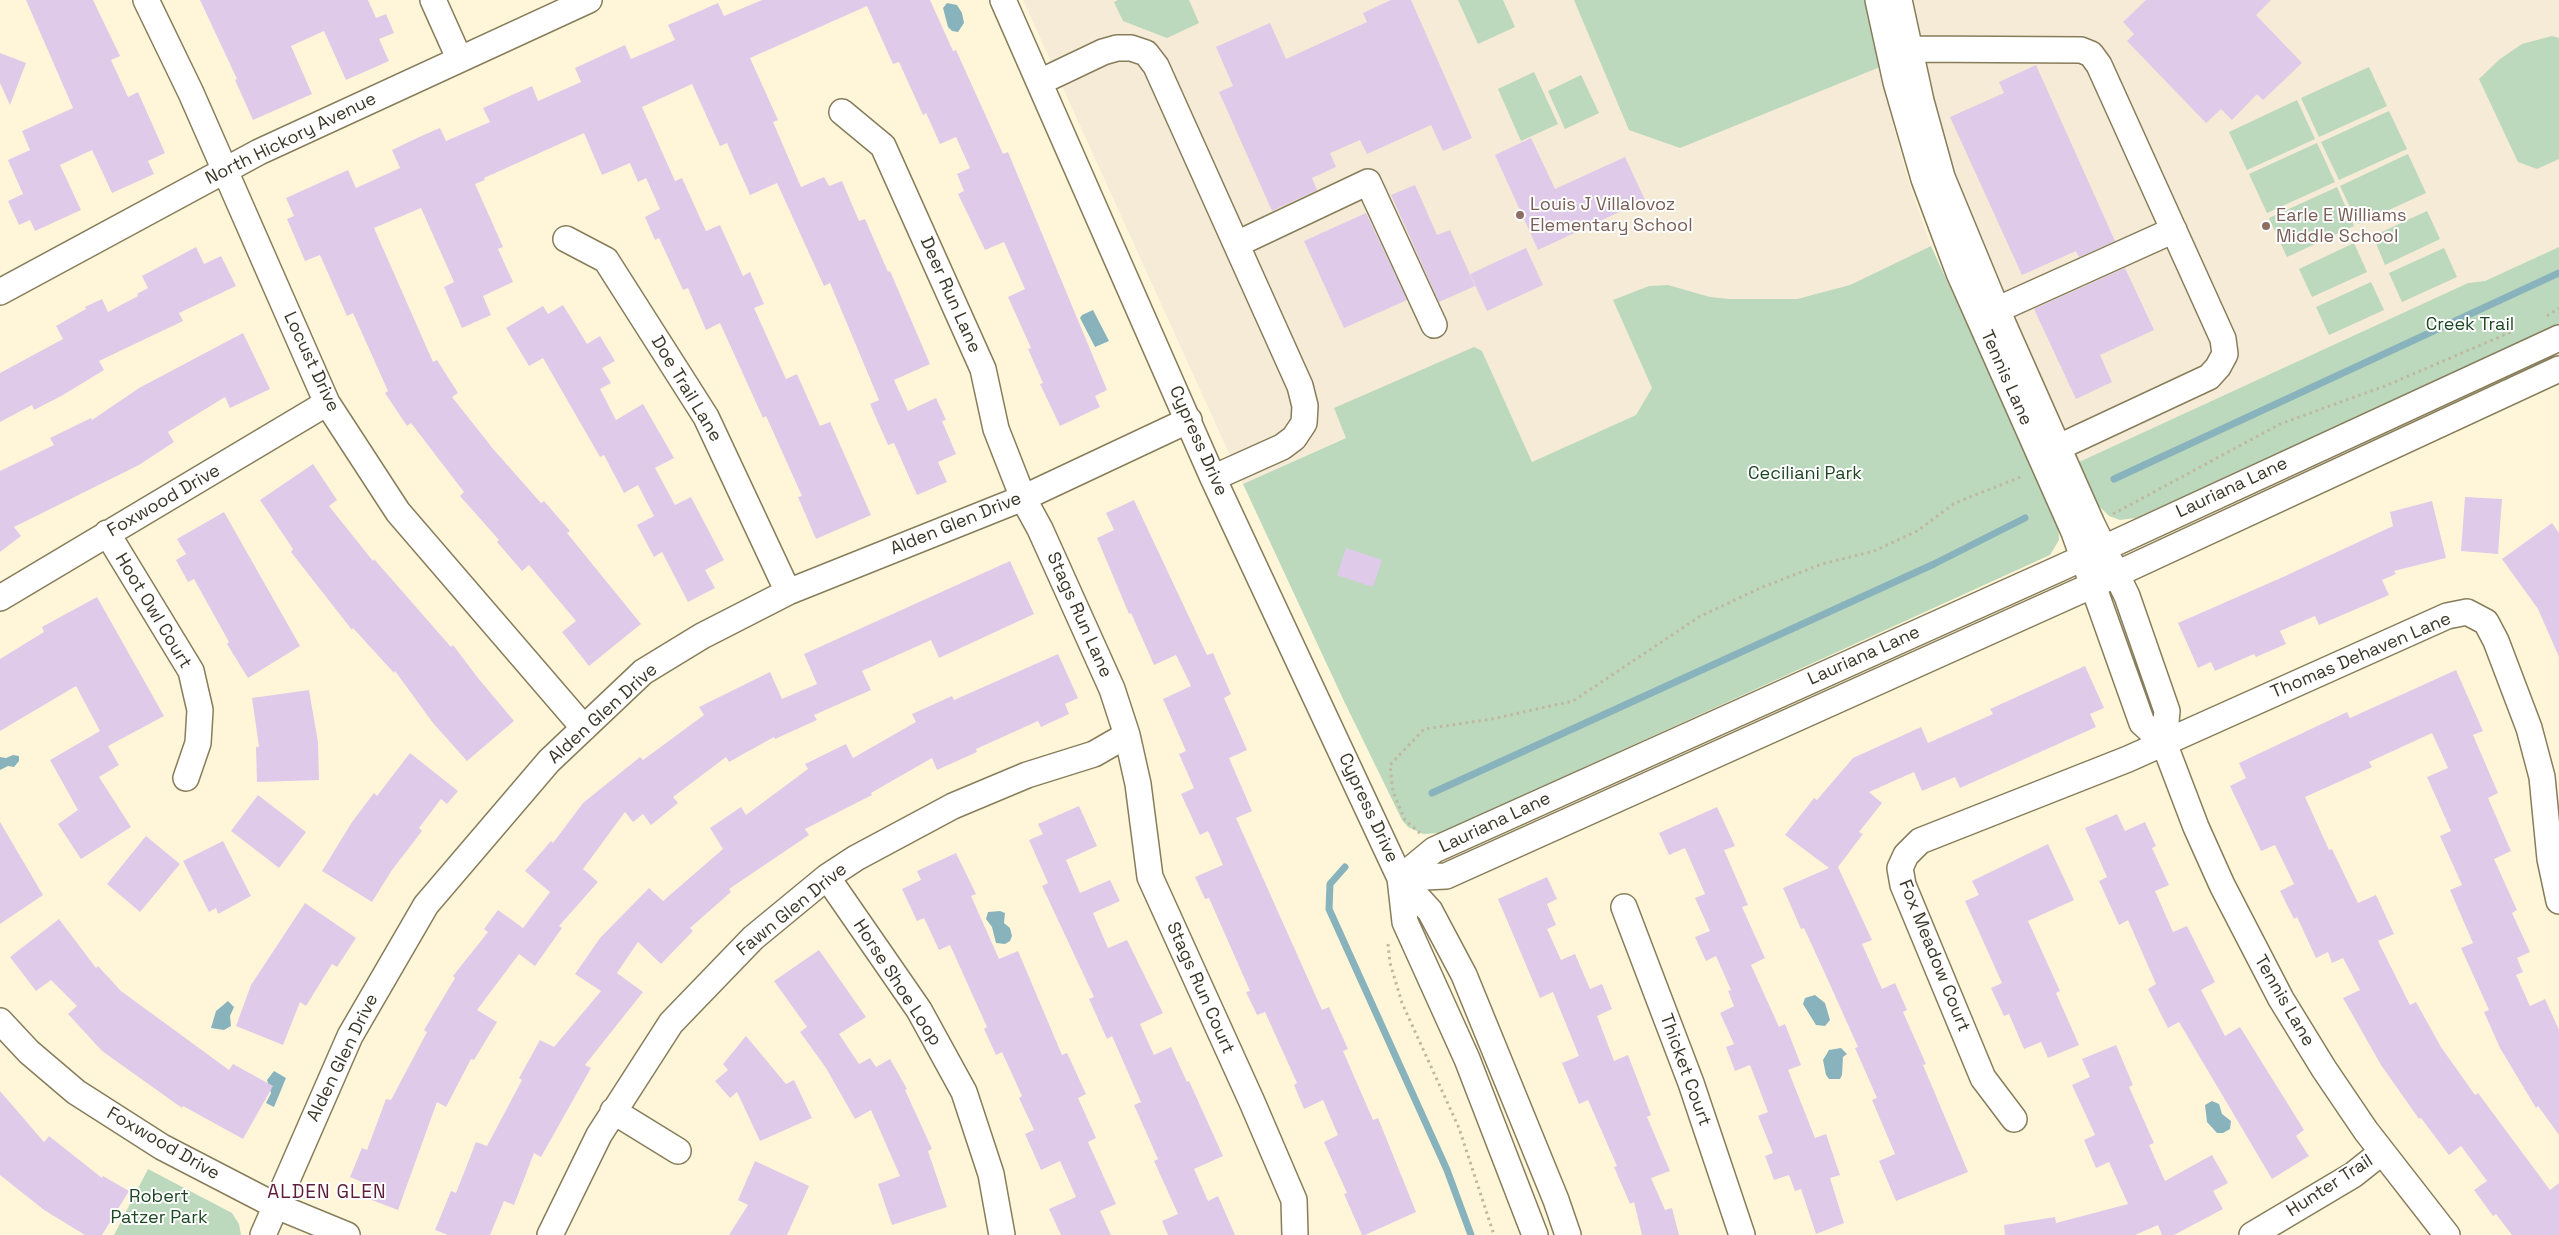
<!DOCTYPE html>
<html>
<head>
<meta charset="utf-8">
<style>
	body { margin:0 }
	canvas { display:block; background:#fff6d9 }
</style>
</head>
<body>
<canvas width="2559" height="1235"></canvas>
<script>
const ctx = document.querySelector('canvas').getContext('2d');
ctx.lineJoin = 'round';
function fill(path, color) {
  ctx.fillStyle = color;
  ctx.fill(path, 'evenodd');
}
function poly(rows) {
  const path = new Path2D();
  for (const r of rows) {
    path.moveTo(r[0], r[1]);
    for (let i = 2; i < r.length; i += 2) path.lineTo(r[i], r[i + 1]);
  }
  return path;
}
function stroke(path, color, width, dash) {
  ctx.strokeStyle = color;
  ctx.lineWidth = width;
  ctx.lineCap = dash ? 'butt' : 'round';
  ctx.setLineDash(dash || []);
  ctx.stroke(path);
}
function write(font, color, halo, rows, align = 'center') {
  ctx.font = font + ' "Space Grotesk",sans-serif';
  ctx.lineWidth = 4;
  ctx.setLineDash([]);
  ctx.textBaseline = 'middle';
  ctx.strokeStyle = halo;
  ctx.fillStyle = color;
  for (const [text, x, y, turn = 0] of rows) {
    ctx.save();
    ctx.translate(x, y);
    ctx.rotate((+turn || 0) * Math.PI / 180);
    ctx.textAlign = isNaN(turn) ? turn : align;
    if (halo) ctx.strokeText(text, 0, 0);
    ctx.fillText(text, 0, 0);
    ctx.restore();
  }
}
fill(poly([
	[1023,0,1864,0,1893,125,1909,183,1931,246,1850,285,1797,299,1730,299,1710,297,1668,285,1649,286,1613,300,1652,388,1636,415,1532,462,1482,351,1334,408,1347,437,1243,484],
	[1911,0,2559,0,2559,247,2485,281,2468,283,2079,462,1965,206,1934,104]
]), '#f5ebd6');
fill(poly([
	[1118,0,1189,0,1199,23,1167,38,1123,21,1114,2],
	[1458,0,1503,0,1515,27,1478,44],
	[1574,0,1864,0,1880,67,1680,148,1629,130],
	[2552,36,2559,38,2559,159,2537,169,2518,162,2479,79,2500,59,2522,44],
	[2369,67,2387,106,2319,137,2301,98],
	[1534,72,1558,124,1521,141,1498,89],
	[1581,75,1599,113,1565,129,1548,91],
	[2297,100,2315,139,2247,170,2229,132],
	[2389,111,2407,149,2339,180,2321,142],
	[2317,143,2335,182,2267,213,2249,174],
	[2408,154,2426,193,2358,224,2340,186],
	[2337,187,2354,226,2287,257,2269,218],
	[2427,211,2440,239,2385,265,2373,236],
	[2354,243,2367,272,2312,297,2299,269],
	[1931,246,2058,523,2059,540,2050,555,1440,833,1423,834,1408,827,1402,820,1343,699,1243,484,1346,438,1334,408,1474,347,1482,351,1532,462,1636,415,1652,388,1613,300,1649,286,1668,285,1710,297,1730,299,1797,299,1850,285],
	[2559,247,2559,326,2136,518,2120,520,2109,516,2098,505,2079,462,2468,283,2485,281],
	[2444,248,2457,277,2402,302,2389,273],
	[2371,282,2384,310,2329,335,2316,307],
	[148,1169,232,1213,239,1224,241,1235,114,1235]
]), '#bcd8bd');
fill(poly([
	[947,3,957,5,962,13,964,23,958,32,952,31,948,27,943,8],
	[1093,310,1109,341,1095,347,1080,318,1082,315],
	[13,755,19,756,19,761,14,767,8,766,0,770,0,757,6,758],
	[1000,911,1005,913,1004,923,1010,928,1012,936,1010,941,1005,944,996,943,992,927,986,919,988,912],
	[1815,995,1825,1003,1830,1020,1825,1026,1816,1025,1803,1004,1805,998],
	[228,1001,234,1007,230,1016,231,1026,224,1030,211,1028,216,1011],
	[1841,1048,1847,1054,1843,1057,1842,1075,1840,1079,1829,1079,1826,1075,1823,1060,1829,1050],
	[274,1071,286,1078,274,1107,266,1103,271,1093,267,1080],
	[2212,1101,2219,1104,2222,1114,2231,1121,2230,1129,2223,1133,2217,1133,2207,1122,2205,1105]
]), '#88b3bc');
stroke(poly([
	[2114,479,2559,273],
	[1432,793,1934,564,2025,518],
	[1345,867,1330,884,1329,909,1447,1170,1471,1235]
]), '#88b3bc', 7);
fill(poly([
	[26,0,93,0,120,56,111,60,128,97,138,92,165,153,148,161,154,174,112,193,92,150,60,165,81,210,35,231,30,220,19,225,8,201,23,194,8,160,30,150,22,131,73,108],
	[200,0,368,0,376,18,386,14,394,33,379,39,389,61,346,80,324,31,291,46,312,94,253,120,235,80,237,79],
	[762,0,930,0,953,51,956,50,1003,154,1008,152,1107,390,1095,396,1100,407,1060,426,1040,384,1043,383,1028,349,1031,348,1008,297,1025,289,1004,242,985,250,958,194,964,191,957,174,970,168,956,137,940,144,926,113,923,115,899,62,893,64,867,6,750,58,778,120,773,122,801,187,824,177,829,186,842,181,859,221,865,219,888,272,890,271,930,364,894,380,908,411,936,398,946,420,942,421,956,454,938,462,947,482,917,495,894,443,888,445,870,404,879,400,830,283,824,286,777,183,750,195,727,143,720,146,692,84,642,107,675,181,682,178,706,231,720,225,743,276,750,272,764,304,754,308,786,379,797,374,820,426,830,422,871,515,816,539,798,497,802,496,766,416,763,418,720,323,706,330,688,288,683,290,659,238,655,240,645,217,660,209,646,178,638,182,630,163,602,175,584,133,484,178,485,180,475,184,503,247,498,249,513,282,483,296,491,315,462,328,444,287,454,282,421,208,374,228,433,362,437,360,458,393,452,397,494,450,541,503,544,501,570,531,567,533,641,624,589,666,562,632,576,621,529,565,522,571,497,542,499,540,460,496,464,492,411,423,407,426,385,393,388,391,353,313,347,316,320,255,305,261,287,219,294,216,286,198,348,170,356,188,400,168,392,150,419,137,440,128,446,141,490,122,483,108,532,86,538,101,581,82,575,68,625,45,631,59,675,40,668,25,718,3,724,16],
	[1391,0,1411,0,1472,138,1443,151,1431,125,1367,154,1360,140,1330,153,1336,167,1312,178,1317,190,1272,211,1219,92,1233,86,1216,47,1270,23,1286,59,1367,22,1363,13],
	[2146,0,2271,0,2256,15,2302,63,2263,100,2257,94,2232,120,2221,109,2206,123,2127,41,2134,34,2123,22],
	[0,53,26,63,10,105,0,83],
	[2036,65,2115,241,2079,257,2076,251,2022,275,1950,117,2004,93,1999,82],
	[1531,138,1555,189,1625,157,1645,200,1538,250,1495,155],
	[1415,185,1437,235,1450,230,1475,286,1439,302,1391,195],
	[1366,213,1407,300,1344,328,1304,241],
	[196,247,204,264,221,256,236,286,179,313,183,321,99,361,104,370,63,395,34,410,32,405,0,422,0,373,63,339,56,326,86,309,85,307,102,299,108,312,138,296,137,294,148,288,142,276],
	[1526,248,1543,285,1487,311,1470,274],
	[2125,268,2154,330,2100,355,2112,382,2076,399,2034,309],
	[563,305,587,344,600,336,615,361,602,368,611,383,600,389,616,420,643,404,674,458,655,468,675,505,691,497,724,560,705,570,715,588,688,602,662,552,654,557,637,525,654,516,638,485,624,493,604,455,600,457,543,358,529,366,506,328,543,306,548,314],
	[243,333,270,389,230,408,225,397,168,432,174,442,139,465,14,527,21,536,0,552,0,471,54,445,50,438,91,418,92,420,139,388],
	[313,464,337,500,329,506,373,561,374,559,451,647,453,645,478,678,514,721,467,761,433,723,395,671,394,673,353,628,352,630,291,552,293,549,260,500],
	[2465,497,2502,499,2498,554,2461,551],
	[1134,500,1207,655,1213,653,1231,694,1224,698,1247,750,1229,758,1252,811,1236,818,1322,1010,1329,1007,1348,1049,1343,1051,1373,1120,1378,1118,1416,1212,1365,1235,1362,1235,1344,1194,1347,1193,1324,1142,1338,1135,1323,1100,1304,1109,1294,1085,1297,1083,1265,1012,1257,1015,1246,992,1250,991,1209,898,1205,899,1195,877,1223,865,1208,831,1200,835,1181,794,1194,788,1179,754,1186,751,1163,699,1191,686,1176,655,1154,665,1131,613,1129,614,1097,538,1114,530,1106,513],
	[2432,501,2446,558,2394,571,2396,574,2382,580,2389,595,2319,625,2315,616,2280,631,2286,644,2256,657,2254,654,2215,671,2211,662,2198,668,2178,623,2283,577,2393,526,2390,512],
	[224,512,300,646,248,678,227,644,229,642,194,579,188,582,176,560,186,554,177,539],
	[2552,523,2559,533,2559,657,2538,609,2502,559],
	[1346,548,1382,560,1373,587,1337,575],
	[1010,561,1034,614,939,658,931,640,862,671,871,690,814,715,817,720,775,739,774,737,729,762,726,757,673,797,678,803,651,825,643,814,633,822,625,812,583,869,598,882,559,926,562,928,535,966,519,954,477,1010,497,1022,474,1060,471,1059,446,1107,437,1102,398,1210,364,1197,369,1185,350,1177,362,1148,367,1150,386,1099,391,1100,427,1032,424,1030,455,978,453,976,488,932,484,929,498,910,523,928,550,892,525,871,551,841,553,843,583,803,640,757,643,760,704,715,699,707,770,672,782,699,817,684,804,654],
	[97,597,164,716,108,746,119,765,99,777,131,827,81,859,58,824,78,810,50,760,100,731,76,686,0,731,0,659,44,632,42,627],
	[1058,654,1078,698,1065,704,1069,714,1041,727,1038,721,976,749,977,752,937,770,932,758,871,793,872,795,805,829,809,835,729,889,731,892,690,928,693,931,661,964,638,942,617,973,643,992,585,1065,591,1068,541,1157,534,1153,514,1205,504,1201,490,1235,448,1235,435,1230,451,1191,456,1193,476,1142,487,1146,522,1080,519,1078,540,1040,554,1047,601,991,575,974,600,938,649,888,663,901,723,849,710,828,741,807,746,815,808,769,805,764,846,744,853,758,916,722,912,714,952,696,954,700],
	[2085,666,2104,708,2090,714,2096,727,1960,788,1955,777,1922,791,1914,772,1869,792,1882,803,1859,832,1863,834,1838,867,1872,940,1862,944,1882,989,1895,983,1907,1010,1903,1012,1926,1064,1923,1065,1968,1172,1896,1201,1879,1161,1895,1154,1872,1100,1877,1098,1855,1048,1858,1047,1827,978,1804,928,1801,929,1783,888,1829,868,1785,835,1814,798,1817,800,1853,758,1921,727,1928,743,1993,714,1990,709],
	[2456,670,2483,731,2473,735,2498,793,2488,798,2511,851,2494,859,2517,910,2512,913,2530,952,2517,958,2523,972,2516,975,2530,1006,2545,999,2559,1030,2559,1135,2538,1106,2536,1108,2500,1048,2484,1012,2489,1010,2461,948,2473,943,2450,890,2462,885,2440,836,2451,831,2427,777,2448,768,2432,733,2369,762,2372,767,2305,797,2329,850,2332,849,2358,903,2376,895,2394,934,2378,941,2410,1005,2416,1002,2441,1047,2475,1095,2478,1093,2550,1190,2559,1183,2559,1235,2512,1235,2496,1214,2493,1216,2474,1190,2487,1181,2461,1146,2449,1155,2421,1118,2419,1119,2381,1065,2343,998,2360,990,2343,958,2332,963,2328,952,2316,958,2297,917,2294,919,2280,891,2294,884,2275,845,2261,851,2230,786,2246,778,2239,763,2347,712,2350,718],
	[309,690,318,742,319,780,257,782,256,747,259,747,252,698],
	[410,753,458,791,447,804,441,799,419,828,422,831,392,870,372,902,322,871,352,822,374,793,377,796],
	[258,795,306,832,279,868,231,831],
	[1079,806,1097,846,1066,860,1080,893,1110,880,1120,901,1093,913,1108,948,1127,940,1163,1013,1140,1024,1154,1055,1171,1047,1187,1082,1189,1081,1223,1156,1194,1169,1208,1201,1218,1196,1235,1235,1168,1235,1162,1221,1178,1214,1154,1161,1158,1159,1134,1105,1141,1102,1112,1036,1107,1039,1089,999,1094,997,1042,886,1048,883,1029,840,1043,834,1038,824],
	[1717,807,1735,846,1724,850,1748,905,1742,907,1765,958,1751,965,1779,1027,1785,1024,1801,1065,1788,1070,1815,1138,1826,1134,1840,1175,1830,1178,1844,1223,1816,1234,1801,1189,1795,1191,1789,1175,1774,1180,1765,1156,1773,1153,1758,1116,1768,1112,1750,1065,1735,1071,1726,1047,1734,1044,1720,1013,1734,1006,1728,991,1731,990,1716,956,1706,961,1695,937,1710,931,1695,898,1705,894,1685,848,1669,855,1659,833],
	[2117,814,2125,831,2145,822,2156,846,2152,848,2169,885,2155,891,2173,932,2187,926,2215,982,2201,990,2225,1036,2240,1027,2304,1130,2296,1136,2309,1156,2272,1179,2179,1022,2168,1028,2148,989,2156,984,2128,920,2119,925,2099,881,2107,877,2085,828],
	[0,822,43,895,0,924],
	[146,836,180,864,140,912,107,884],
	[223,841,251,896,218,914,216,908,209,912,183,861],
	[2048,844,2074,900,2028,921,2060,991,2056,993,2079,1045,2048,1058,2041,1042,2024,1049,2009,1014,2004,1016,1991,988,2002,983,1965,901,1979,895,1972,881],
	[956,853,976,894,971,896,999,959,1018,951,1062,1055,1067,1053,1086,1094,1078,1098,1096,1138,1088,1142,1116,1204,1100,1211,1111,1235,1061,1235,1049,1209,1076,1197,1060,1161,1041,1170,1025,1134,1034,1130,1019,1098,1022,1096,1002,1052,996,1055,984,1029,987,1027,950,945,939,950,924,918,917,921,902,889,921,880,917,871],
	[1547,877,1557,899,1547,904,1556,925,1547,929,1561,960,1575,954,1590,989,1602,984,1612,1009,1597,1016,1614,1061,1628,1055,1651,1115,1647,1117,1670,1171,1651,1178,1665,1210,1672,1208,1679,1235,1642,1235,1634,1202,1630,1204,1614,1167,1617,1166,1588,1100,1579,1104,1562,1063,1579,1056,1553,992,1540,998,1498,899],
	[305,903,356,938,337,967,332,964,306,1006,300,1002,283,1045,236,1026,251,985],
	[59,919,96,968,98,966,121,991,229,1070,233,1064,273,1086,243,1139,183,1106,182,1108,102,1051,68,1014,77,1006,51,980,36,991,10,957],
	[819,950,866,1017,839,1034,859,1064,870,1058,876,1067,890,1059,907,1089,905,1090,932,1149,928,1151,947,1207,892,1225,878,1184,900,1176,871,1110,855,1119,826,1068,800,1032,807,1027,774,981],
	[746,1036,786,1084,794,1080,812,1118,760,1141,737,1092,730,1098,715,1081,728,1070,723,1064],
	[2116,1045,2133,1085,2129,1087,2154,1143,2149,1145,2165,1181,2212,1155,2228,1183,2213,1191,2223,1209,2174,1235,2162,1235,2158,1225,2135,1235,2005,1235,2004,1225,2055,1217,2056,1223,2128,1204,2109,1162,2096,1168,2084,1140,2095,1135,2072,1085,2090,1077,2082,1059],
	[0,1091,44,1142,49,1136,102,1178,103,1176,129,1191,102,1235,85,1235,44,1210,0,1175],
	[755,1161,809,1186,787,1235,729,1235,748,1205,738,1200]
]), '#e0caea');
const minor = poly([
	[146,0,191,93,327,403,398,512,584,728],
	[433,0,459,58],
	[1003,0,1213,478,1400,878,1430,911,1464,975,1556,1200,1568,1235],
	[1878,0,1896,82,1924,179,1959,273,2074,532,2142,723,2164,743,2196,827,2222,885,2281,999,2324,1069,2366,1131,2447,1235],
	[1899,0,1921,101,1942,177,1997,310,2092,524,2127,596,2167,711,2164,743],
	[1910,49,2081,50,2091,54,2099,65,2223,339,2225,354,2218,367,2209,377,2057,448],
	[1040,82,1103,52,1117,48,1131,48,1146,53,1156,66,1300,386,1305,406,1304,423,1294,438,1282,447,1213,478],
	[842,112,883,146,983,369,996,429,1023,498,1040,529,1112,689,1127,735,1138,784,1150,877,1252,1102,1294,1200,1295,1235],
	[566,239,606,260,706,417,788,592],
	[1237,244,1368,182,1434,325],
	[0,292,259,152,589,0],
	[1981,317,2174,230],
	[107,533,191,671,200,710,198,743,186,778],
	[0,598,327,403],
	[827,877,919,1010,964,1092,991,1174,1002,1235],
	[1400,878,1434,850,2063,567,2559,338],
	[1400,878,1446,876,2093,585,2559,369],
	[1400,878,1405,922,1467,1059,1535,1235],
	[1624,907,1691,1083,1742,1235],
	[0,1021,29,1052,76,1092,162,1147,274,1205,347,1235],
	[613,1111,678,1151],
	[2014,1119,1983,1078,1903,885,1900,868,1906,855,1920,841,2128,759,2447,616,2467,612,2486,622,2496,641,2529,728,2542,777,2550,859,2559,901],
	[263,1235,350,1036,426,905,549,761,643,672,702,636,788,592,1023,498,1189,420],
	[550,1235,599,1135,671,1023,753,938,827,877,856,858,953,806,1027,775,1094,754,1127,735],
	[2252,1235,2353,1175,2382,1152]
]);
stroke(minor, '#877d5b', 28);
stroke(poly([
	[2547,316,2559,308],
	[2113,514,2280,424,2385,386,2511,332],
	[1420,833,1405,820,1393,792,1390,765,1424,729,1492,719,1573,701,1699,617,1760,588,1822,564,1874,551,1917,531,1955,503,2023,476],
	[1388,944,1390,963,1402,1003,1459,1128,1494,1235]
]), '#bfb89f', 3, [2.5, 4]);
stroke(minor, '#fff', 25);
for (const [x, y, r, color] of [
	[1520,215,5,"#8d6e63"],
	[2266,226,5,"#8d6e63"]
]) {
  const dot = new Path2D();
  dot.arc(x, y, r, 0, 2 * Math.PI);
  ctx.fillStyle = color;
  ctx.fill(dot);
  stroke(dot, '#fff', 2);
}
write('18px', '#3b3728', '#fff', [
	["North Hickory Avenue",291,139,-26],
	["Deer Run Lane",950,295,66],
	["Locust Drive",311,362,65],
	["Tennis Lane",2006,378,66],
	["Doe Trail Lane",686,389,59],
	["Cypress Drive",1198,441,66],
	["Lauriana Lane",2232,488,-25],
	["Foxwood Drive",164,501,-30],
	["Alden Glen Drive",956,524,-22],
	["Hoot Owl Court",153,611,59],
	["Stags Run Lane",1079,615,66],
	["Lauriana Lane",1864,656,-24],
	["Thomas Dehaven Lane",2361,656,-23],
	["Alden Glen Drive",603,714,-42],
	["Cypress Drive",1368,808,65],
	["Lauriana Lane",1495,823,-25],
	["Fawn Glen Drive",792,910,-39],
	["Fox Meadow Court",1934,956,68],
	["Horse Shoe Loop",897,983,57],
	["Stags Run Court",1200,988,66],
	["Tennis Lane",2284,1001,60],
	["Alden Glen Drive",343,1058,-64],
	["Thicket Court",1685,1070,70],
	["Foxwood Drive",163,1144,30],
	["Hunter Trail",2330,1186,-33]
]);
write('18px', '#785e54', '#fff', [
	["Louis J Villalovoz",1530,205],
	["Elementary School",1530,226],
	["Earle E Williams",2276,216],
	["Middle School",2276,237]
], 'left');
write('18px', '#1d4722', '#fff', [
	["Creek Trail",2470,325],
	["Ceciliani Park",1805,474],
	["Robert",159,1197],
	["Patzer Park",159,1218]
]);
ctx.letterSpacing = '1px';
write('19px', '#5e1d39', '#fff', [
	["ALDEN GLEN",327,1193]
]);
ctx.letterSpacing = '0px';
</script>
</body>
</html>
